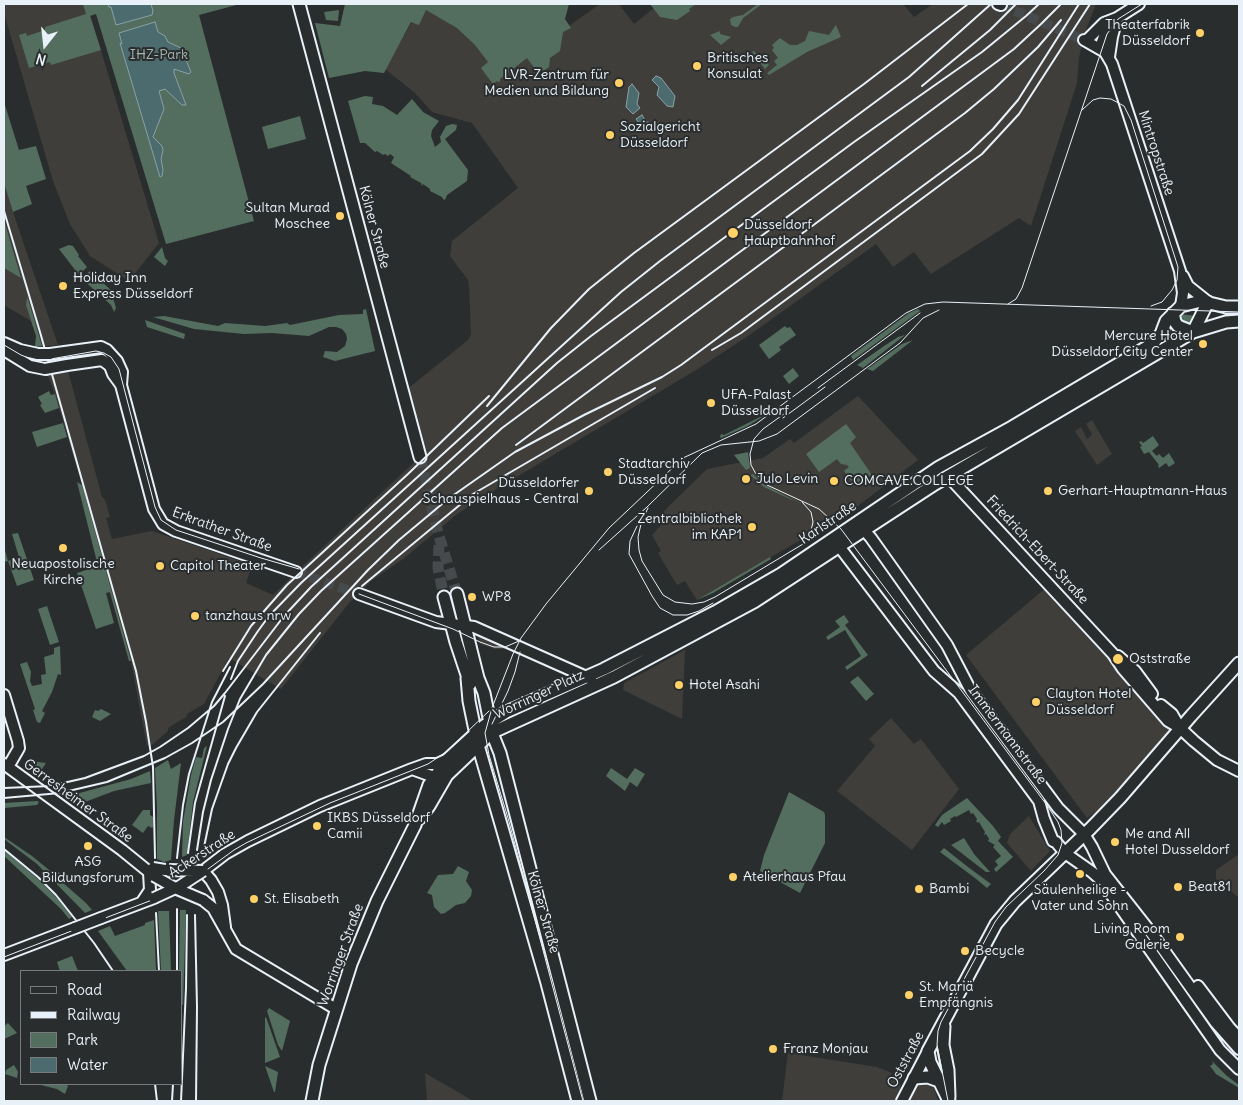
<!DOCTYPE html>
<html>
<head>
<meta charset="utf-8">
<style>
	body { margin:0 }
	#map { position:relative; width:1243px; height:1105px; overflow:hidden; background:#2a2d2e; font-family:Delius,sans-serif }
	canvas { display:block }
	.frame { position:absolute; inset:0; border:5px solid #e8f1f8; pointer-events:none }
	.legend { position:absolute; left:20px; top:970px; width:162px; height:115px; box-sizing:border-box; background:#2a2d2e; border:1px solid #767b7f; margin:0; padding:6px 9px; list-style:none; font-size:15px; color:#e8f1f8 }
	.legend li { display:flex; align-items:center; gap:10px; height:25px }
	.legend b { width:25px; border:1px solid #767b7f }
	.north { position:absolute; left:20px; top:20px; width:50px; height:50px; -webkit-text-stroke:4px #2a2d2e; paint-order:stroke; rotate:196deg; font-size:14px; font-weight:700; line-height:20px; text-align:center; color:#e8f1f8 }
	.north::after { content:''; display:block; margin:auto; width:18px; height:22px; background:#e8f1f8; clip-path:polygon(50% 0,100% 100%,50% 72%,0 100%) }
</style>
</head>
<body>
<div id="map">
<canvas width="1243" height="1105"></canvas>
<div class="frame"></div>
<ul class="legend">
<li><b style="height:6px;background:#2a2d2e"></b>Road</li>
<li><b style="height:6px;background:#e8f1f8"></b>Railway</li>
<li><b style="height:14px;background:#536e5e"></b>Park</li>
<li><b style="height:14px;background:#4c6b6e"></b>Water</li>
</ul>
<div class="north">N</div>
</div>
<script>
const ctx = document.querySelector('canvas').getContext('2d');
ctx.lineJoin = 'round';
function fill(path, color) {
  ctx.fillStyle = color;
  ctx.fill(path, 'evenodd');
}
function poly(rows) {
  const path = new Path2D();
  for (const r of rows) {
    path.moveTo(r[0], r[1]);
    for (let i = 2; i < r.length; i += 2) path.lineTo(r[i], r[i + 1]);
  }
  return path;
}
function stroke(path, color, width, dash) {
  ctx.strokeStyle = color;
  ctx.lineWidth = width;
  ctx.lineCap = dash ? 'butt' : 'round';
  ctx.setLineDash(dash || []);
  ctx.stroke(path);
}
function write(font, color, halo, rows, align = 'center') {
  ctx.font = font + ' Delius,sans-serif';
  ctx.lineWidth = 4;
  ctx.setLineDash([]);
  ctx.textBaseline = 'middle';
  ctx.strokeStyle = halo;
  ctx.fillStyle = color;
  for (const [text, x, y, turn = 0] of rows) {
    ctx.save();
    ctx.translate(x, y);
    ctx.rotate((+turn || 0) * Math.PI / 180);
    ctx.textAlign = isNaN(turn) ? turn : align;
    if (halo) ctx.strokeText(text, 0, 0);
    ctx.fillText(text, 0, 0);
    ctx.restore();
  }
}
fill(poly([
	[4,4,87,4,159,243,129,281,90,256,70,224,53,181,4,13],
	[600,4,619,4,634,24,659,4,903,4,914,17,933,4,1096,4,1087,27,1079,57,1077,83,1031,226,1019,218,931,274,914,252,893,267,876,244,751,334,696,370,478,500,456,515,403,559,371,581,349,603,281,689,229,658,204,704,187,714,186,717,168,728,168,731,153,744,147,746,131,661,129,661,106,580,102,581,79,488,82,485,55,394,48,376,68,371,102,497,105,500,110,517,106,518,112,539,152,531,252,565,246,583,273,595,305,564,423,454,405,391,468,340,471,334,469,286,468,280,450,256,452,241,518,188,472,123,432,112,415,93,385,69,412,22,426,10,527,58,549,58,563,30],
	[4,183,13,212,58,345,35,347,36,336,31,321,4,305,4,268,9,271,4,233],
	[858,396,918,460,854,509,697,600,685,581,677,585,658,553,661,551,652,535,663,523,658,518,669,506,707,469,763,458,790,439,794,443],
	[1092,420,1112,454,1097,465,1075,431,1081,427,1087,439,1090,437,1092,434,1086,424],
	[1047,587,1176,730,1118,796,1087,818,966,655],
	[478,635,493,641,506,649,495,649,480,644],
	[685,650,682,719,623,690,624,683],
	[891,718,914,744,921,739,959,789,912,850,837,791,875,746,869,739],
	[1029,816,1050,851,1031,871,1007,843,1010,834],
	[1239,854,1239,898,1216,879,1216,870],
	[788,1053,877,1067,892,1073,891,1075,900,1080,901,1098,899,1101,782,1101],
	[425,1073,463,1095,473,1101,427,1101],
	[916,1080,933,1085,938,1101,905,1101]
]), '#403e3b');
fill(poly([
	[83,4,240,4,199,15,254,221,166,244,96,14,90,16,101,50,51,65,50,62,29,68,19,35,26,33,27,36,45,30,45,27,86,14],
	[345,4,569,4,565,19,571,28,563,32,560,51,550,58,549,67,542,72,541,70,538,73,527,58,500,79,500,81,499,82,497,81,493,84,481,68,488,62,475,45,457,28,426,10,419,25,411,22,384,73,365,71,329,78,315,23,340,26],
	[650,4,696,4,689,9,690,11,677,20,660,17],
	[758,4,762,4,743,18,738,27,735,27,731,25,730,19,733,17,743,15],
	[339,10,338,21,326,20,324,12],
	[836,25,841,37,807,52,769,75,767,73,777,65,774,61,778,58,772,50,774,48,772,45,780,38,790,45,797,45,805,41,809,31,829,35],
	[720,31,720,34,731,37,721,45,710,35],
	[754,51,760,58,763,56,769,65,765,69,752,52],
	[365,96,373,97,372,104,383,106,397,115,412,99,423,112,439,121,432,130,431,136,435,147,441,142,440,137,446,126,452,124,457,125,456,130,445,139,468,170,467,181,447,195,445,200,443,199,442,197,430,191,430,189,423,184,422,186,421,183,410,177,411,176,391,163,394,157,390,154,388,156,385,154,383,155,377,151,375,152,365,143,360,143,348,101],
	[4,102,19,150,36,146,46,179,26,186,32,204,13,212,4,183],
	[300,116,306,139,268,149,262,127],
	[4,220,21,278,4,268],
	[69,245,73,246,79,255,78,256,87,267,79,275,59,249],
	[162,247,165,258,168,261,165,266,154,257],
	[90,271,114,293,113,298,116,308,114,312,111,305,81,278],
	[27,298,28,299,42,346,35,347,36,336,26,305],
	[366,309,375,351,335,361,323,357,325,351,337,352,345,346,347,339,346,334,342,329,336,327,329,327,309,336,272,333,244,334,194,329,153,317,164,316,218,326,225,323,265,326,287,323,290,325,339,315,363,314,363,310],
	[918,309,920,311,853,360,851,356,909,313],
	[1179,314,1197,316,1189,325,1183,325,1178,316],
	[145,320,185,334,184,339,147,327],
	[785,326,787,328,790,327,796,335,779,347,781,350,769,359,759,345],
	[905,335,863,368,857,365,884,346,898,337],
	[913,340,873,371,867,369,902,344],
	[793,368,799,376,789,384,783,376],
	[49,391,51,395,55,394,59,408,45,413,40,405,42,404,38,397],
	[768,410,770,412,748,426,721,438,720,437,721,434,724,435,762,416,762,414],
	[63,423,67,437,37,447,32,432],
	[846,424,856,437,850,443,872,475,856,487,844,471,849,467,847,465,841,464,837,459,819,472,806,454],
	[1153,436,1159,445,1152,451,1157,456,1159,454,1163,458,1169,453,1175,463,1169,467,1166,463,1159,468,1158,466,1159,465,1149,452,1144,454,1140,447,1142,446,1139,442,1141,441,1143,443],
	[748,452,750,468,746,470,734,455],
	[753,474,763,484,801,504,764,487,750,475],
	[77,482,82,485,131,661,129,661,110,592,106,593,114,623,96,629,77,573,98,566],
	[18,533,34,580,17,586,8,561,4,562,4,547,8,561,19,557,12,534],
	[770,557,771,559,713,593,697,600],
	[47,606,59,642,50,645,38,609],
	[844,615,849,622,845,625,868,655,847,670,845,667,861,656,845,630,828,640,826,637,840,627,835,621],
	[60,646,61,675,58,674,52,692,42,711,45,713,40,723,37,722,33,710,35,709,20,664,27,662,31,672,30,681,32,686,42,684,41,675,46,674,44,657,54,654,54,648],
	[858,676,874,694,866,701,850,682],
	[101,709,111,714,100,721,92,717,95,710,98,711],
	[207,746,193,802,187,855,182,857,183,822,191,775,196,757,202,758,204,748],
	[168,760,171,769,181,763,174,820,171,860,164,862,157,859,157,808,155,768],
	[28,761,30,761,46,763,38,775,27,769],
	[611,768,627,779,635,768,645,774,637,787,630,782,625,791,606,776],
	[150,771,151,783,114,791,77,805,65,797,131,779],
	[789,792,824,812,825,815,825,843,800,893,760,871,764,855],
	[967,798,993,826,1001,837,998,841,1013,857,996,872,994,869,998,865,995,861,1001,856,993,847,995,845,988,841,989,839,986,834,984,835,985,832,979,822,978,823,976,821,977,819,973,813,971,814,969,810,956,817,955,816,950,819,951,821,944,825,942,822,938,827,935,825,942,815],
	[37,801,39,802,37,805,4,808,4,803],
	[143,810,150,810,150,815,153,817,153,827,152,828,148,826,143,833,132,825],
	[4,837,32,856,54,874,57,871,65,877,62,882,86,903,92,910,85,913,37,864,4,839],
	[964,838,974,854,990,872,986,872,951,845],
	[944,848,968,867,991,884,987,888,975,878,940,852],
	[4,850,37,878,58,899,72,917,69,919,61,909,4,856],
	[458,866,469,872,466,881,472,890,471,896,465,903,456,905,445,913,441,914,434,907,432,895,427,893,438,875,453,874],
	[180,910,186,910,183,1005,181,1005,181,971,179,971],
	[158,911,169,911,171,971,161,971],
	[154,920,156,971,127,971,98,931,110,926,115,936,145,925,145,923],
	[72,956,78,971,60,971,57,962],
	[269,1008,290,1021,282,1051,278,1045,267,1011],
	[266,1017,280,1057,265,1063,265,1018],
	[8,1023,17,1033,4,1039,4,1026],
	[1212,1061,1227,1076,1239,1085,1239,1088,1216,1074,1210,1066,1213,1064],
	[14,1065,18,1072,17,1078,5,1074,6,1070],
	[265,1066,278,1072,275,1092,274,1092],
	[37,1084,65,1084,68,1086,65,1094,57,1089]
]), '#536e5e');
const water = poly([
	[108,4,151,4,153,11,152,15,116,25,111,7,109,7,108,4],
	[155,22,158,32,165,36,168,42,181,48,191,72,189,74,174,69,174,73,186,105,182,105,165,89,159,91,164,109,153,137,162,146,163,150,161,159,163,170,162,176,160,177,120,43,122,44,119,33,155,22],
	[656,76,661,78,675,96,673,107,667,106,657,95,659,87,652,80,656,76],
	[632,84,639,93,637,104,640,108,633,114,626,107,629,87,632,84],
	[642,115,646,122,663,124,662,130,642,127,636,119,642,115]
]);
fill(water, '#4c6b6e');
stroke(water, '#8aa1a5', 1);
stroke(poly([
	[1001,5,1084,40],
	[296,572,359,594]
]), '#464a4c', 10, [10, 5]);
stroke(poly([
	[420,457,438,533,457,594],
	[439,545,438,568,444,597]
]), '#464a4c', 11, [11, 5.5]);
const tertiary = poly([
	[998,4,1001,5],
	[1084,40,1105,52,1112,64,1180,271,1183,293,1181,306],
	[1086,41,1104,23,1117,18,1139,4],
	[1100,48,1106,31,1113,22],
	[1109,57,1112,37,1117,18],
	[1183,276,1188,286,1208,302],
	[4,343,20,350,38,354],
	[4,350,30,366,45,369],
	[50,354,101,347,107,350,117,361,122,372,121,385,154,509,163,524,176,531,296,572],
	[67,365,102,360,110,366,113,374,121,385],
	[948,476,1113,654,1123,669,1168,721,1180,728],
	[859,524,871,538,947,645,971,691,1058,808,1084,834,1092,847,1105,874,1153,935,1216,1023,1239,1049],
	[835,541,934,671,959,693,1039,801,1044,819,1053,841,1056,842,1065,853,1092,872,1101,880,1220,1050,1239,1069],
	[359,594,436,622,474,627,591,679],
	[1118,656,1135,671,1152,694],
	[4,695,18,741,19,748,8,767],
	[1161,705,1172,714,1180,728,1194,741,1217,760,1239,771],
	[4,764,122,850,154,876],
	[412,769,434,777,442,777],
	[203,900,213,908,236,949,336,1009],
	[142,902,150,890,149,873],
	[101,918,154,898],
	[225,927,222,905,218,892,211,880,203,871,225,854,248,841,320,806,412,769,426,764,437,764,448,759],
	[4,955,75,928],
	[1198,986,1229,1027,1239,1038],
	[902,1101,929,1049]
]);
const secondary = poly([
	[299,4,420,457],
	[1173,313,1175,322,1178,326,1193,332,1226,322,1239,321],
	[457,594,478,678,484,693,492,733,500,753,590,1101],
	[444,597,456,642,470,684],
	[467,678,469,701,478,745,547,983,578,1101],
	[420,818,429,806,447,775,491,733,614,677,754,602,935,484,1193,332,1208,302],
	[944,1026,943,1045,948,1070,949,1097],
	[914,1078,928,1077,939,1081],
	[312,1101,319,1065,351,964,377,901,415,825,429,785,448,759,484,726,506,712,604,669,715,612,781,574,939,467,1012,427,1147,347,1155,341,1161,334,1166,321,1181,306,1201,301,1226,307,1239,307],
	[949,1101,930,1062,928,1051,996,924,1015,901,1090,829,1120,798,1191,716,1239,663]
]);
stroke(tertiary, '#e8f1f8', 14);
stroke(secondary, '#e8f1f8', 15);
stroke(tertiary, '#2a2d2e', 10);
stroke(secondary, '#2a2d2e', 11);
stroke(poly([
	[1082,110,1093,100,1100,98,1111,99,1124,106,1131,120,1178,267,1177,280,1172,290,1162,302,1151,306],
	[1008,304,1016,299,1022,288,1107,34,1118,19,1142,4],
	[4,345,21,355,34,360,45,360,96,351,104,353,111,357,119,369,155,507,161,520,176,530,261,558,299,569],
	[818,388,920,313],
	[788,411,763,429,754,439,750,454,751,465,756,474,767,485,819,509,841,529,1046,804,1058,822,1061,830,1062,843,1058,855,1044,871,1006,907,995,922,941,1022,938,1031,937,1045,948,1101],
	[783,418,825,387],
	[648,508,641,524,638,537,639,550,642,561,663,595,675,602,692,604,704,602,715,597,803,544,810,535,813,522,811,512,802,502],
	[637,526,630,541,629,554,652,596,660,608,673,615,687,615,699,611,713,603],
	[599,550,647,507,702,453,721,445,759,441,777,434,900,343,923,318,939,310],
	[359,594,453,629,480,642,494,647,505,647,519,641],
	[492,724,508,691,515,672,520,652],
	[4,957,165,895,193,880,234,850,246,843,330,803,428,764,446,752,489,711],
	[583,1101,508,818,489,755,485,733,492,708,513,654,521,638,546,604,609,528,683,458,756,424,906,313,925,304,943,302,1239,312]
]), '#e8f1f8', 1);
stroke(poly([
	[922,86,990,30,1016,4],
	[4,211,40,332,136,671,146,722,153,767,155,858],
	[712,350,741,333,982,154,1019,114,1090,4],
	[487,406,551,328,589,289,634,253,864,84,968,4],
	[516,445,965,113,994,89,1038,47,1061,20],
	[362,586,473,494,655,388],
	[223,671,251,626,287,585,408,474,489,396],
	[231,679,238,661,258,631,269,616,301,583,621,292,660,261,909,77,991,4],
	[4,788,50,786,85,778,144,756,160,747,188,728,214,706,225,693,284,616,311,587,557,363,591,336,854,142,982,52,1026,16,1039,4],
	[4,798,60,793,107,782,165,758,192,743,223,722,263,684,368,570,399,540,448,499,515,452,584,415,662,377,681,365,970,151,993,129,1018,100,1079,4],
	[204,847,212,809,228,764,236,748,257,712,320,633],
	[4,849,38,877,56,895,94,943,113,971],
	[197,850,203,812,211,780,228,729,240,699,266,655,299,614,321,591,502,428,1014,49,1041,24,1061,4],
	[188,853,195,803,225,696],
	[177,858,183,805,189,774,212,702,230,667],
	[177,909,177,971],
	[156,913,159,971],
	[195,915,197,1007,196,1101],
	[155,1084,157,1101],
	[172,1101,173,1084],
	[181,1101,186,988,187,915]
]), '#e8f1f8', 2);
const tertiaryBridge = poly([
	[38,354,50,354],
	[45,369,67,365],
	[153,868,165,870],
	[169,870,203,871],
	[154,876,177,889,203,900],
	[154,898,180,886,203,871],
	[75,928,101,918]
]);
stroke(tertiaryBridge, '#e8f1f8', 14, []);
stroke(tertiaryBridge, '#2a2d2e', 10);
for (const [x, y, r, color] of [
	[1200,33,5,"#ffd166"],
	[697,66,5,"#ffd166"],
	[619,83,5,"#ffd166"],
	[610,135,5,"#ffd166"],
	[340,216,5,"#ffd166"],
	[733,233,6,"#ffd166"],
	[63,286,5,"#ffd166"],
	[1203,344,5,"#ffd166"],
	[711,403,5,"#ffd166"],
	[608,472,5,"#ffd166"],
	[746,479,5,"#ffd166"],
	[834,481,5,"#ffd166"],
	[589,491,5,"#ffd166"],
	[1048,491,5,"#ffd166"],
	[752,527,5,"#ffd166"],
	[63,548,5,"#ffd166"],
	[160,566,5,"#ffd166"],
	[472,597,5,"#ffd166"],
	[195,616,5,"#ffd166"],
	[1118,659,6,"#ffd166"],
	[679,685,5,"#ffd166"],
	[1036,702,5,"#ffd166"],
	[317,826,5,"#ffd166"],
	[1115,842,5,"#ffd166"],
	[88,846,5,"#ffd166"],
	[1080,874,5,"#ffd166"],
	[733,877,5,"#ffd166"],
	[1178,887,5,"#ffd166"],
	[919,889,5,"#ffd166"],
	[254,899,5,"#ffd166"],
	[1180,937,5,"#ffd166"],
	[965,951,5,"#ffd166"],
	[909,995,5,"#ffd166"],
	[773,1049,5,"#ffd166"]
]) {
  const dot = new Path2D();
  dot.arc(x, y, r, 0, 2 * Math.PI);
  ctx.fillStyle = color;
  ctx.fill(dot);
  stroke(dot, '#2a2d2e', 2);
}
write('14px', '#e8f1f8', '#2a2d2e', [
	["Theaterfabrik",1190,25,"right"],
	["Düsseldorf",1190,41,"right"],
	["Britisches",707,58],
	["Konsulat",707,74],
	["LVR-Zentrum für",609,75,"right"],
	["Medien und Bildung",609,91,"right"],
	["Sozialgericht",620,127],
	["Düsseldorf",620,143],
	["Sultan Murad",330,208,"right"],
	["Moschee",330,224,"right"],
	["Düsseldorf",744,225],
	["Hauptbahnhof",744,241],
	["Holiday Inn",73,278],
	["Express Düsseldorf",73,294],
	["Mercure Hotel",1193,336,"right"],
	["Düsseldorf City Center",1193,352,"right"],
	["UFA-Palast",721,395],
	["Düsseldorf",721,411],
	["Stadtarchiv",618,464],
	["Düsseldorf",618,480],
	["Julo Levin",756,479],
	["COMCAVE.COLLEGE",844,481],
	["Düsseldorfer",579,483,"right"],
	["Schauspielhaus - Central",579,499,"right"],
	["Gerhart-Hauptmann-Haus",1058,491],
	["Zentralbibliothek",742,519,"right"],
	["im KAP1",742,535,"right"],
	["Neuapostolische",63,564,"center"],
	["Kirche",63,580,"center"],
	["Capitol Theater",170,566],
	["WP8",482,597],
	["tanzhaus nrw",205,616],
	["Oststraße",1129,659],
	["Hotel Asahi",689,685],
	["Clayton Hotel",1046,694],
	["Düsseldorf",1046,710],
	["IKBS Düsseldorf",327,818],
	["Camii",327,834],
	["Me and All",1125,834],
	["Hotel Dusseldorf",1125,850],
	["ASG",88,862,"center"],
	["Bildungsforum",88,878,"center"],
	["Atelierhaus Pfau",743,877],
	["Beat81",1188,887],
	["Bambi",929,889],
	["Säulenheilige -",1080,890,"center"],
	["Vater und Sohn",1080,906,"center"],
	["St. Elisabeth",264,899],
	["Living Room",1170,929,"right"],
	["Galerie",1170,945,"right"],
	["Becycle",975,951],
	["St. Mariä",919,987],
	["Empfängnis",919,1003],
	["Franz Monjau",783,1049]
], 'left');
write('14px', '#a5b6b3', '#2a2d2e', [
	["IHZ-Park",159,55]
]);
write('14px', '#e8f1f8', '#2a2d2e', [
	["Mintropstraße",1156,153,72],
	["Kölner Straße",374,227,75],
	["Karlstraße",828,523,-34],
	["Erkrather Straße",222,530,20],
	["Friedrich-Ebert-Straße",1037,550,47],
	["Worringer Platz",539,695,-25],
	["Immermannstraße",1007,735,53],
	["Gerresheimer Straße",78,801,36],
	["Ackerstraße",202,854,-33],
	["Kölner Straße",543,912,74],
	["Worringer Straße",341,955,-70],
	["Oststraße",906,1060,-62]
]);
</script>
</body>
</html>
